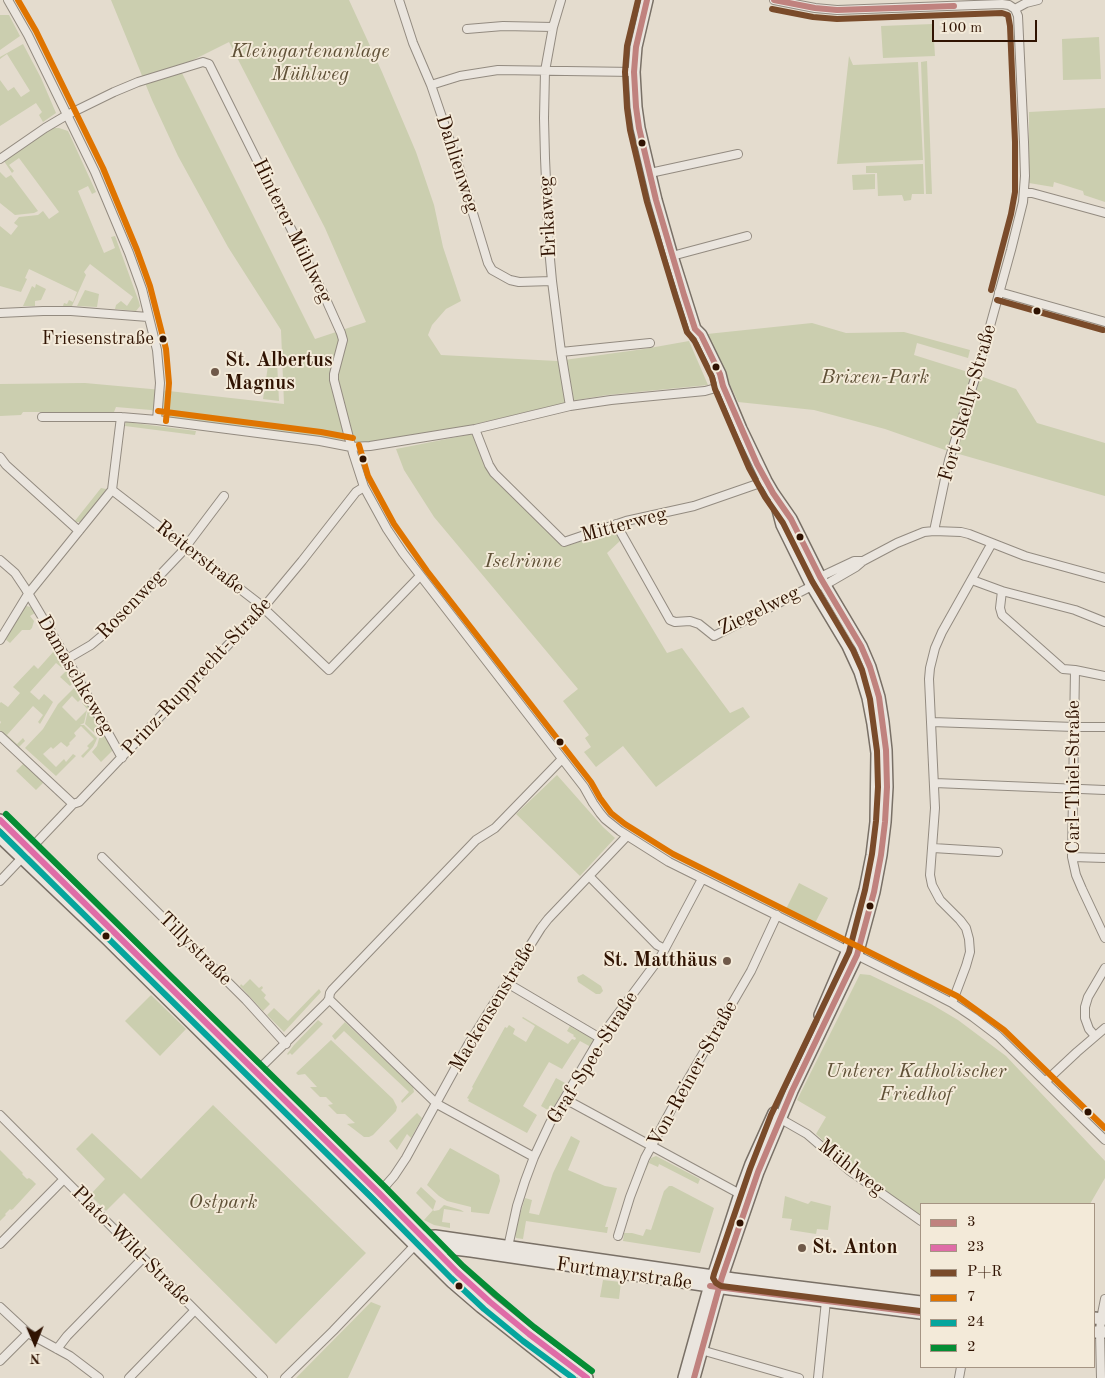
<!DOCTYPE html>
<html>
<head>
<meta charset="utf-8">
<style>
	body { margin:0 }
	#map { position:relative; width:1105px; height:1378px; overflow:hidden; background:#e4dcce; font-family:"Old Standard TT",serif }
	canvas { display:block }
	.legend { position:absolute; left:920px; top:1203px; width:175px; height:165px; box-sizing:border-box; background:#f3ead9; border:1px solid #a59483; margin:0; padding:6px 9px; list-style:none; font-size:15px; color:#301302 }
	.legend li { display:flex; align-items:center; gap:10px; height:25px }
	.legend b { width:25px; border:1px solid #a59483 }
	.north { position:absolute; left:10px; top:1318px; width:50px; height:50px; -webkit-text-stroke:4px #f3ead9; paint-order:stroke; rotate:179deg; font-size:14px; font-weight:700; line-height:20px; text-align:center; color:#301302 }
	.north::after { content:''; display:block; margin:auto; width:18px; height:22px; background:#301302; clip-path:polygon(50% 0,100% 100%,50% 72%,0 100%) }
	.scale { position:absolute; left:932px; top:20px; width:105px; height:22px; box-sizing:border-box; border:2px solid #301302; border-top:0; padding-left:6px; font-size:15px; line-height:18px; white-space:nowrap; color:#301302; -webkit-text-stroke:4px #f3ead9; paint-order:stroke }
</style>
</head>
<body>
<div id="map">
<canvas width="1105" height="1378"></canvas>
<ul class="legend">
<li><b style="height:6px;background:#c0827e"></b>3</li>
<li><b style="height:6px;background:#df6ca7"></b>23</li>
<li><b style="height:6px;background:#7a4b2a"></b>P+R</li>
<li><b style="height:6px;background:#df7400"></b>7</li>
<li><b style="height:6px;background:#05a59d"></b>24</li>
<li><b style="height:6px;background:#048d35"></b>2</li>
</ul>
<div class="north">N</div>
<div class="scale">100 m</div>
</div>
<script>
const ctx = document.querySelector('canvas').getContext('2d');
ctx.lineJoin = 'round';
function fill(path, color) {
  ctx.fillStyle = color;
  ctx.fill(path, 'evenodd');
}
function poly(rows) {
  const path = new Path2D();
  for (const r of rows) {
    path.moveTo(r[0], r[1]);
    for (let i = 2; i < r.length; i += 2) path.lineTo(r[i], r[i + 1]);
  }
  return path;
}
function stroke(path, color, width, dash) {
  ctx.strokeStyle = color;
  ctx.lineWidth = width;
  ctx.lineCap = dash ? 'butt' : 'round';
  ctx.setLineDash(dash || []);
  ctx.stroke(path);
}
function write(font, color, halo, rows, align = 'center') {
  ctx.font = font + ' "Old Standard TT",serif';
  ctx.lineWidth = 4;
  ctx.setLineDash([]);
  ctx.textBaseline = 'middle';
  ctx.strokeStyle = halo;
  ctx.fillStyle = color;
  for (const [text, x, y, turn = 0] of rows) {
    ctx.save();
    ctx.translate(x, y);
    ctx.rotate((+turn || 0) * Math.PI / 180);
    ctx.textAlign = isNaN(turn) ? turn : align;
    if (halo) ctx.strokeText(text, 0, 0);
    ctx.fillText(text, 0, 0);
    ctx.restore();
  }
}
fill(poly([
	[111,0,349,0,382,72,416,152,434,205,443,247,461,301,446,309,432,325,428,335,441,355,557,361,644,349,689,341,708,385,607,395,577,400,442,432,370,443,357,442,168,417,151,410,116,407,114,412,23,412,21,415,0,416,0,384,85,383,151,389,284,404,281,330,228,247,178,156,152,100],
	[229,42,325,228,366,322,315,339,179,67],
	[0,15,9,15,20,36,0,50],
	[933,24,935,56,883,58,881,26],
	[1099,37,1101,79,1063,80,1062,39],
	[23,44,41,78,56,113,43,122,39,115,42,112,36,103,0,126,0,80,8,91,14,87,21,97,30,91,7,54,0,59,0,57],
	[849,56,853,65,918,62,923,160,837,164],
	[927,61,932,194,926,194,921,62],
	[1105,108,1105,202,1084,195,1083,191,1054,182,1053,187,1029,183,1029,112],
	[54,128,59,128,68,131,96,192,92,194,88,186,78,191,104,253,115,248,111,237,115,236,139,302,140,306,136,311,115,309,116,305,121,301,127,306,133,297,90,264,84,272,86,275,72,306,63,306,64,303,67,304,69,300,73,302,77,292,29,269,25,278,27,279,21,292,0,286,0,226,11,235,18,226,14,223,19,217,38,215,43,211,49,219,59,212,19,158,9,165,14,171,12,173,4,161,24,146],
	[923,164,924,194,912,194,911,200,904,201,902,195,878,196,877,173,866,173,866,166],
	[0,172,6,178,11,175,38,211,34,213,15,215,0,203],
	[875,174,875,189,853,190,852,175],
	[36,284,46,289,41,300,35,301,35,306,23,306,32,286,35,288],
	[85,290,99,294,97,307,77,306],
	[812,323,846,333,904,332,970,350,968,358,917,343,914,355,968,372,969,369,972,373,1016,389,1037,423,1105,443,1105,496,945,450,885,429,814,410,738,402,707,334],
	[269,359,277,361,279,401,263,399],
	[126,422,196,431,195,435,125,426],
	[472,434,485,466,490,474,563,547,612,531,616,534,620,541,607,553,667,653,682,648,730,713,743,707,750,717,656,787,623,746,596,767,584,752,591,747,585,738,589,735,563,701,578,689,434,517,404,470,396,449],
	[101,488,106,489,107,491,81,522,74,522],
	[26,606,31,607,35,613,30,616,34,621,32,628,30,630,22,630,10,643,5,639,16,620],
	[52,644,56,646,75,681,70,686,60,677,66,671,56,663,30,692,39,700,44,694,53,702,40,724,38,722,43,715,33,706,7,735,17,744,23,738,25,741,17,749,0,733,0,724,1,722,0,721,0,703,1,702,8,707,20,693,13,687,34,665,38,669,54,651,50,647],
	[75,687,80,689,83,695,82,698,78,702,72,696,62,707,76,721,87,710,84,723,80,725,84,725,97,738,96,741,93,747,83,758,81,756,89,748,87,746,94,739,81,726,74,733,76,736,69,743,70,744,67,747,61,742,53,749,51,747,43,754,56,767,64,759,66,762,73,754,76,756,56,776,25,748,43,729,58,704],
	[84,701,87,702,103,730,98,736,85,724,88,710,82,703],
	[104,731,114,749,101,762,92,752,97,746,100,735],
	[24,763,44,782,36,790,16,771],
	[557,775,603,827,615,838,580,876,516,814],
	[799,883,828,898,814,925,785,911],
	[583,974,601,986,603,991,600,994,596,994,578,982,577,977],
	[860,974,870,975,931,1004,958,1020,1006,1056,1105,1161,1105,1178,1090,1204,921,1204,921,1216,852,1167,816,1134,826,1117,797,1100],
	[250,979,259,988,262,986,263,988,261,990,266,995,264,998,270,1004,263,1011,240,986,241,984,243,986],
	[319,989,321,992,284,1032,267,1015,274,1008,288,1021],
	[151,995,186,1029,160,1056,125,1021],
	[523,1017,568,1044,572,1039,575,1040,576,1038,573,1036,574,1035,567,1031,570,1026,595,1040,591,1047,580,1041,562,1069,549,1062,523,1106,537,1115,527,1133,468,1101,469,1099,467,1098,473,1088,472,1087,505,1027,507,1028,509,1025,515,1029,513,1034,526,1042,535,1026,522,1018],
	[318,1020,323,1024,292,1055,290,1053,288,1055,287,1054,294,1045],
	[345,1022,413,1087,414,1092,402,1103,401,1101,409,1092,344,1031,335,1040,332,1036],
	[331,1040,393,1099,397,1107,396,1111,373,1135,369,1137,364,1137,347,1124,355,1123,345,1114,337,1114,328,1105,333,1104,326,1097,320,1097,310,1087,317,1087,305,1074,298,1075,296,1073],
	[556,1078,567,1084,551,1112,541,1106],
	[213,1105,366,1253,276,1344,124,1193,106,1211,90,1195,105,1179,76,1149,92,1133,141,1179],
	[417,1113,422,1118,411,1138,407,1134,397,1150,389,1141],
	[571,1136,580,1141,568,1170,605,1186,617,1188,605,1227,608,1227,607,1233,526,1221,523,1239,516,1238,515,1235,518,1221,525,1198,532,1200,529,1213,539,1215,553,1173],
	[450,1148,499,1175,500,1181,489,1214,471,1212,471,1207,447,1201,439,1196,427,1185],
	[0,1150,23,1173,22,1174,27,1179,29,1178,32,1180,36,1184,13,1209,11,1210,10,1209,5,1214,6,1215,0,1221],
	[656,1156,700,1179,698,1184,659,1164,658,1167,649,1163,646,1170,645,1170,651,1158],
	[669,1186,672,1186,714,1208,700,1253,623,1241,624,1233,632,1233,643,1236,646,1229,651,1230,664,1191],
	[421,1187,436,1201,433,1210,434,1211,439,1210,444,1205,461,1210,464,1212,444,1209,442,1222,450,1223,450,1228,434,1225,424,1220,433,1210,416,1193],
	[785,1196,808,1204,811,1201,831,1206,828,1230,817,1229,816,1234,790,1230,792,1219,782,1218],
	[603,1280,621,1282,619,1299,600,1297],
	[371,1302,381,1306,348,1378,296,1378]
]), '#cbceaf');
const street = poly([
	[8,0,28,35,95,172,129,253,142,289,157,350,160,383,157,420],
	[399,0,413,43,431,85,459,167,488,263,492,270,510,280,519,282,552,281],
	[561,0,553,27,545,71,544,118,545,158,549,248,552,281,561,352,570,406],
	[774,0,815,8,837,10,1002,4,1009,5,1015,9,1018,16,1024,142,1025,176,1023,202,1011,250,979,366,949,460,934,531],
	[1015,9,1026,3,1038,0],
	[467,29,503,26,553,27],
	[431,85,460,76,498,70,634,72],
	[0,159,45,128,67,115,114,92,138,82,203,62,209,64,324,295,341,333,343,340,334,374,334,380,353,453,364,487,387,529,403,553,584,787,593,803,600,813,605,819,620,831,669,862,919,986,952,1003,973,1017,998,1036,1105,1140],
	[650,173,738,154],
	[1024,193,1032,193,1105,213],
	[672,256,747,236],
	[999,292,1105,322],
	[0,313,43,311,71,311,148,317],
	[561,352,650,343],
	[42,417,121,417,157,420,320,441,351,447,370,446,475,429,570,406,611,400,705,391,723,386],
	[475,429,489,465,494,473,564,542,626,521,694,506,766,481],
	[0,457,6,465,79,531],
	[112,490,257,602,329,670,420,576],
	[616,524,670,620,675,622,690,621,699,624,714,636,812,586,820,577,854,561,863,561],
	[0,560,15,573,25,588,67,659,122,758],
	[972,580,1002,591],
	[821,585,825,585,856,567,863,561,897,543,924,532,934,531,961,532,969,534,1025,556,1105,578],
	[1105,622,1075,610,1002,591,1000,608,1002,615,1063,669,1075,670,1105,676],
	[0,640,28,594,112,490,121,417],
	[67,659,91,645,103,635,181,553,224,496],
	[1075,670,1072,857,1076,875,1082,889,1105,938],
	[932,722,1074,727,1105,727],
	[0,736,73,804],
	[935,783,1105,790],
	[933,848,998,852],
	[102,857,246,1000,286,1044],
	[1072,857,1105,858],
	[589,876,657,945,665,949],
	[0,881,73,804,79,802,100,780,263,608,302,561,356,492,364,487],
	[507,983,600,1038],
	[329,999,437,1104,534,1157],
	[952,1003,966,966,970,952,969,939,966,928,960,920,940,900,932,885,930,875,935,808,929,679,930,668,935,648,942,632,992,543],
	[1095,1036,1089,1029,1085,1018,1085,1007,1088,997,1105,968],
	[254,1074,327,1002,329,999,330,993,332,990,476,840,495,828,562,759],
	[1046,1081,1077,1052,1105,1028],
	[565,1099,740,1194],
	[0,1115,263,1378],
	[779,1118,807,1134,850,1171,921,1221],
	[379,1193,394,1176,406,1158,468,1045,541,928,548,919,627,836],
	[618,1236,630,1197,645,1158,683,1088,751,971,777,915],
	[0,1244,64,1179],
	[508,1247,517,1206,525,1181,534,1157,550,1123,600,1038,661,956,702,879],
	[0,1307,28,1333,70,1356,99,1378],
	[57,1349,67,1336,143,1258],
	[701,1350,799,1378],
	[0,1361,28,1333],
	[129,1378,195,1310],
	[285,1378,333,1331,418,1242],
	[818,1378,826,1301],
	[959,1378,961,1367],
	[1101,1378,1100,1332,1101,1319,1105,1299]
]);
const secondary = poly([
	[647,0,636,47,634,72,636,107,639,128,656,200,672,256,695,329,696,337],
	[776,502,782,525,812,586,848,646,860,672,868,698,873,724,877,753,876,822,872,855,865,890,848,950,820,1015],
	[0,820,379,1193,457,1272,490,1302,529,1334,587,1378],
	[0,837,108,940,452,1282,481,1307,571,1378],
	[423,1237,435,1236,734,1279,921,1302],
	[430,1246,471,1251,730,1289,921,1313],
	[1094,1318,1105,1319],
	[1094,1332,1105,1332],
	[684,1378,708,1292,740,1194,751,1164,774,1113],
	[694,1378,722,1277,758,1172,792,1091,857,955,874,892,881,855,885,822,887,787,886,750,883,722,879,697,870,667,861,646,820,577,791,519,773,493,766,481,741,429,723,386,720,374,701,335,695,329]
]);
stroke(street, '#938b80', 10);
stroke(secondary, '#797066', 14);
stroke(street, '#eae5de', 8);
stroke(secondary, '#eae5de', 11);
stroke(poly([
	[647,0,636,47,634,72,636,107,639,128,656,200,684,295,695,329,701,335,720,374,723,386,757,464,773,493,791,519,820,577,861,646,870,667,879,697,886,750,887,787,885,822,881,855,874,892,857,955,792,1091,758,1172,722,1277,694,1378],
	[774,0,815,8,837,10,954,6],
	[710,1286,921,1313]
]), '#c0827e', 6);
stroke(poly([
	[0,820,379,1193,457,1272,490,1302,529,1334,587,1378]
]), '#df6ca7', 6);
stroke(poly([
	[638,0,627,46,625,72,627,108,630,130,647,202,676,298,687,332,694,340,712,377,715,389,749,468,765,497,783,523,812,581,853,650,862,670,870,699,877,751,878,787,876,821,872,854,865,890,849,952,771,1115,750,1169,714,1274,713,1278,716,1283,721,1286,920,1311],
	[772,9,813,17,837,19,1002,13,1008,15,1010,26,1015,142,1015,192,1011,214,991,290],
	[997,300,1103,330]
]), '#7a4b2a', 6);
stroke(poly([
	[18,0,36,31,103,168,137,250,150,286,166,349,169,383,166,421],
	[158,411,321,432,353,438],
	[359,445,368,476,394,524,427,571,591,782,600,798,611,813,625,824,673,854,957,996,1004,1030,1105,1128]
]), '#df7400', 6);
stroke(poly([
	[0,832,373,1199,451,1278,484,1309,523,1341,573,1378]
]), '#05a59d', 6);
stroke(poly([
	[6,814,385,1187,463,1266,496,1295,534,1327,592,1371]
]), '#048d35', 6);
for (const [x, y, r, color] of [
	[642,143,4.5,"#301302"],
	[1037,311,4.5,"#301302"],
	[163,339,4.5,"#301302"],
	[716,367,4.5,"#301302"],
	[215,372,5,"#6f5949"],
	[363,459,4.5,"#301302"],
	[800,537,4.5,"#301302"],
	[560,742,4.5,"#301302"],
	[870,906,4.5,"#301302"],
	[106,936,4.5,"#301302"],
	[727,961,5,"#6f5949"],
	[1088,1112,4.5,"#301302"],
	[740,1223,4.5,"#301302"],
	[802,1248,5,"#6f5949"],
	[459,1286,4.5,"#301302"]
]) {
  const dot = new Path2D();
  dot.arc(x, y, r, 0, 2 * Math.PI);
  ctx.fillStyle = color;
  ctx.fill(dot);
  stroke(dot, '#f3ead9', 2);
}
write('19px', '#301302', '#f3ead9', [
	["Friesenstraße",154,339]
], 'right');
write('italic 20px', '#5f5036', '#f3ead9', [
	["Kleingartenanlage",310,52],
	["Mühlweg",310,75],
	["Brixen-Park",875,378],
	["Iselrinne",523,562],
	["Unterer Katholischer",916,1072],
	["Friedhof",916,1095],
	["Ostpark",223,1203]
]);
write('20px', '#301302', '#f3ead9', [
	["Dahlienweg",457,164,72],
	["Erikaweg",548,217,-93],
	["Hinterer Mühlweg",292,231,64],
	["Fort-Skelly-Straße",968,403,-74],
	["Mitterweg",624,525,-15],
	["Reiterstraße",200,558,38],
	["Rosenweg",131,605,-46],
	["Ziegelweg",759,611,-26],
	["Damaschkeweg",75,675,60],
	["Prinz-Rupprecht-Straße",197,677,-47],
	["Carl-Thiel-Straße",1074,777,-90],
	["Tillystraße",195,949,45],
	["Mackensenstraße",493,1007,-59],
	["Graf-Spee-Straße",593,1058,-58],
	["Von-Reiner-Straße",693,1074,-61],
	["Mühlweg",851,1168,38],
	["Plato-Wild-Straße",131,1246,45],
	["Furtmayrstraße",624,1274,8]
]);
write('bold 20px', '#301302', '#f3ead9', [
	["St. Albertus",225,361],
	["Magnus",225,384],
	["St. Matthäus",717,961,"right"],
	["St. Anton",812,1248]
], 'left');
</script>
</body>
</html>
